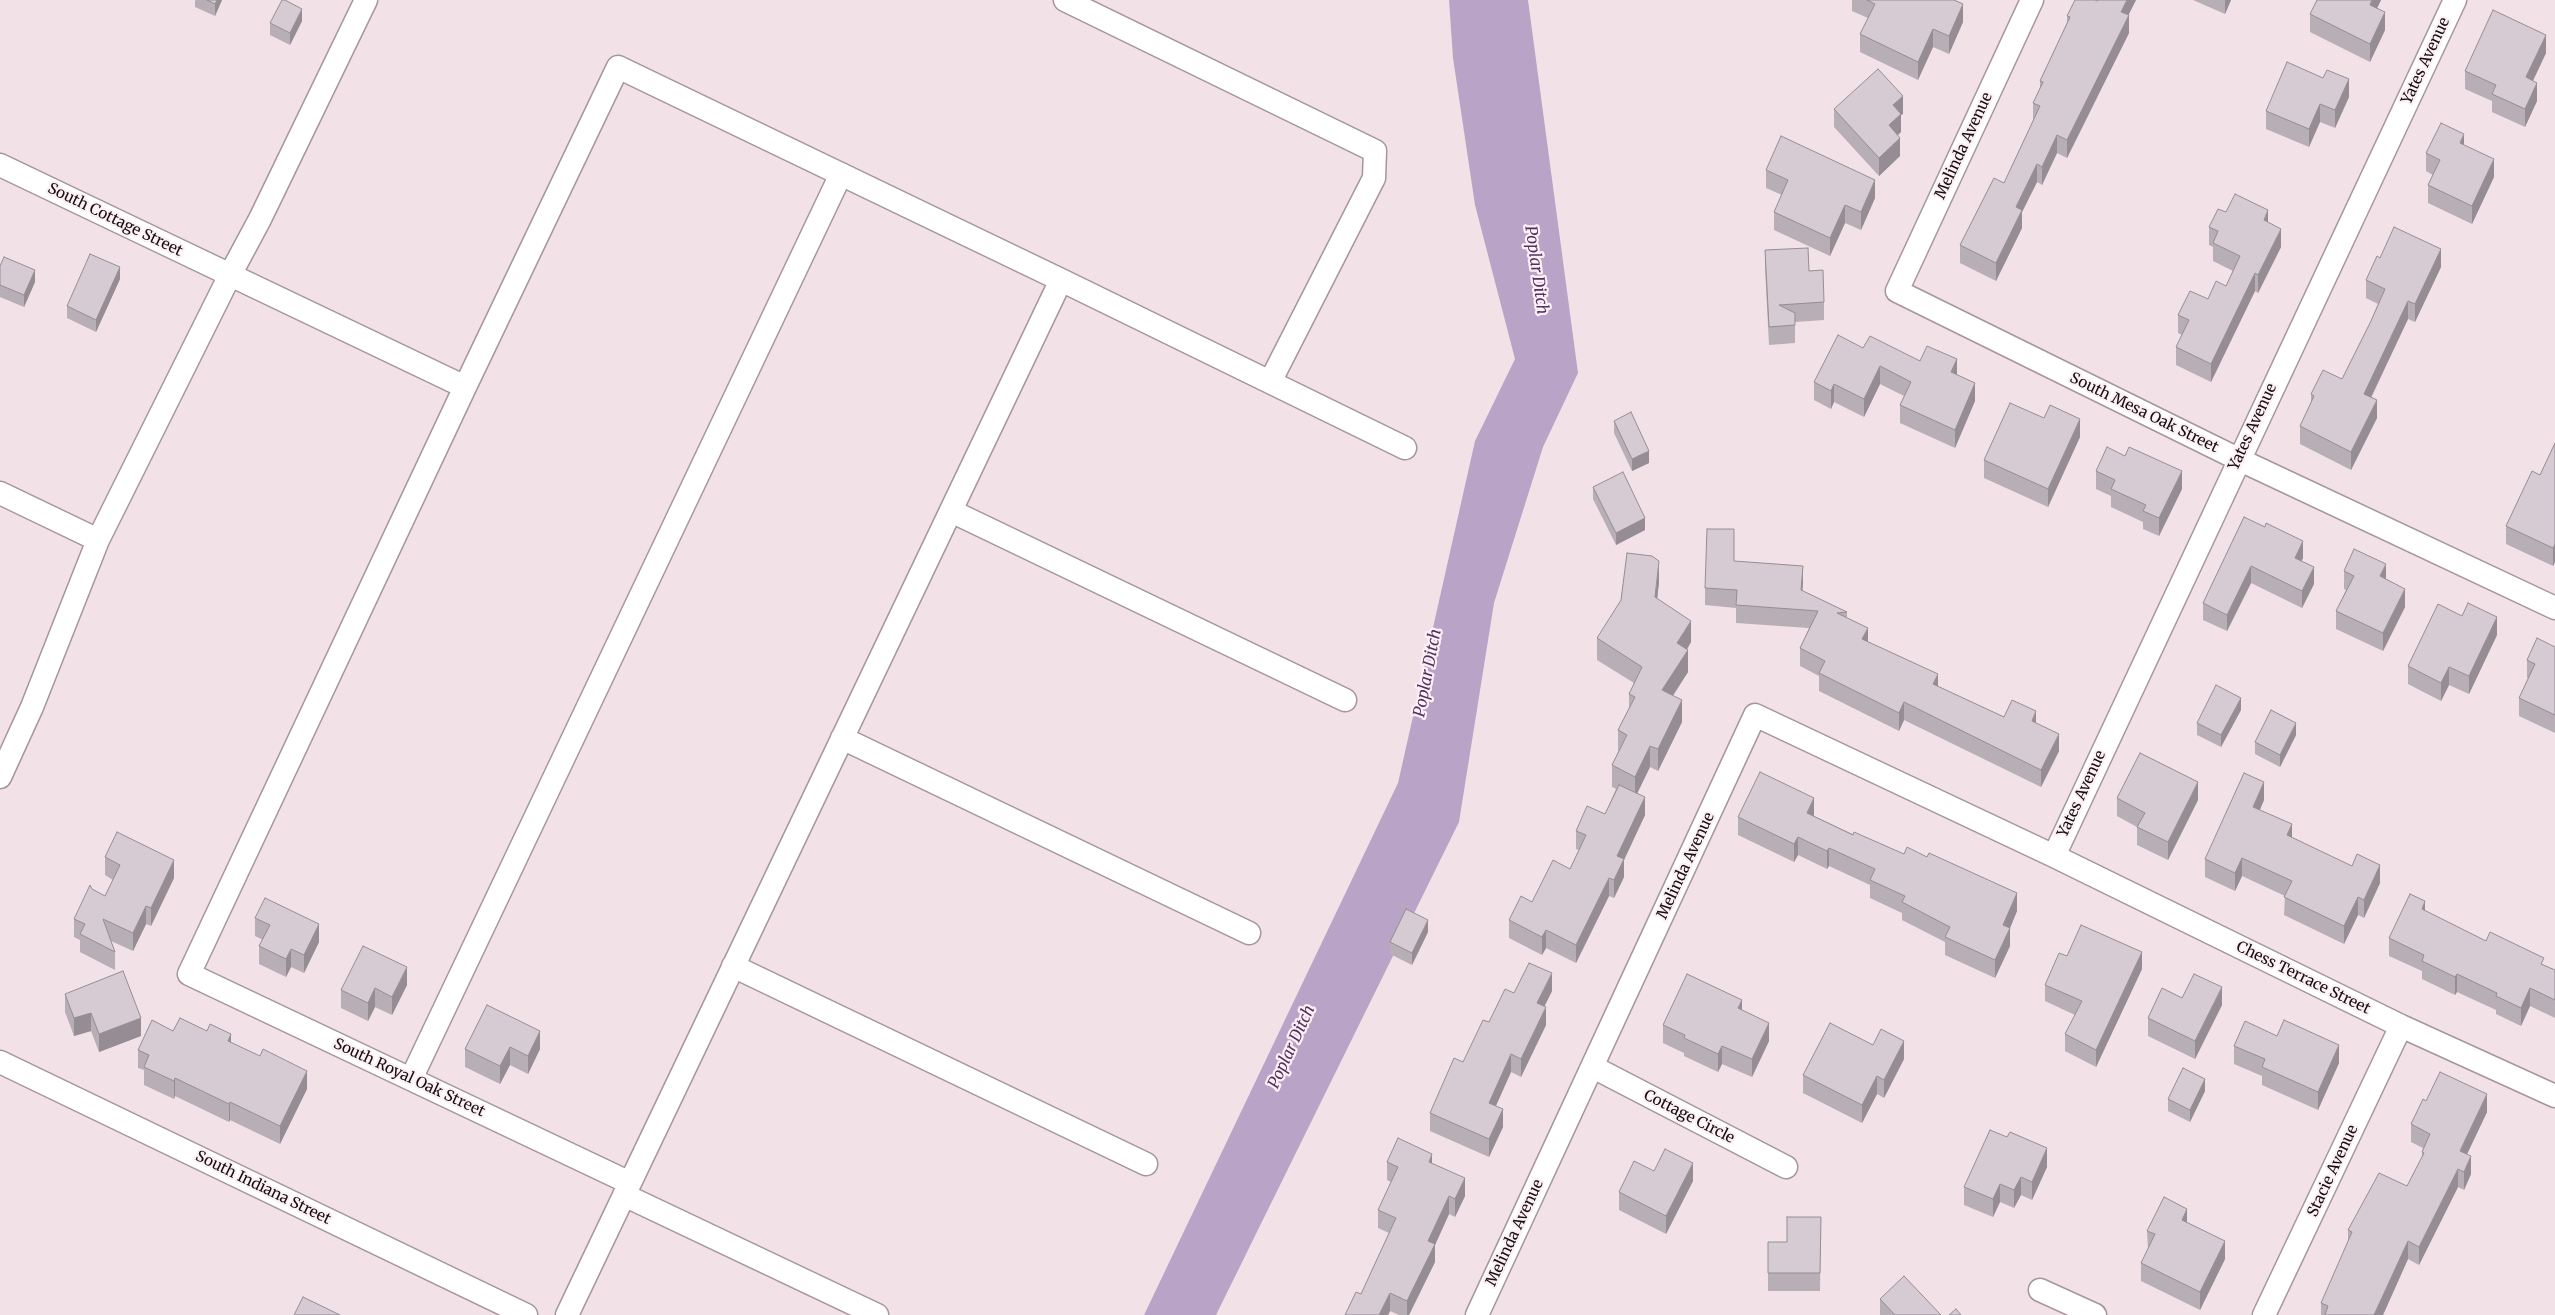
<!DOCTYPE html>
<html>
<head>
<meta charset="utf-8">
<style>
	body { margin:0 }
	canvas { display:block; background:#f2e2e7 }
</style>
</head>
<body>
<canvas width="2555" height="1315"></canvas>
<script>
const ctx = document.querySelector('canvas').getContext('2d');
ctx.lineJoin = 'round';
function fill(path, color) {
  ctx.fillStyle = color;
  ctx.fill(path, 'evenodd');
}
function poly(rows) {
  const path = new Path2D();
  for (const r of rows) {
    path.moveTo(r[0], r[1]);
    for (let i = 2; i < r.length; i += 2) path.lineTo(r[i], r[i + 1]);
  }
  return path;
}
function stroke(path, color, width, dash) {
  ctx.strokeStyle = color;
  ctx.lineWidth = width;
  ctx.lineCap = dash ? 'butt' : 'round';
  ctx.setLineDash(dash || []);
  ctx.stroke(path);
}
function write(font, color, halo, rows, align = 'center') {
  ctx.font = font + ' Merriweather,serif';
  ctx.lineWidth = 4.5;
  ctx.setLineDash([]);
  ctx.textBaseline = 'middle';
  ctx.strokeStyle = halo;
  ctx.fillStyle = color;
  for (const [text, x, y, turn = 0] of rows) {
    ctx.save();
    ctx.translate(x, y);
    ctx.rotate((+turn || 0) * Math.PI / 180);
    ctx.textAlign = isNaN(turn) ? turn : align;
    if (halo) ctx.strokeText(text, 0, 0);
    ctx.fillText(text, 0, 0);
    ctx.restore();
  }
}
fill(poly([
	[1449,0,1528,0,1578,373,1543,447,1494,603,1459,822,1216,1315,1144,1315,1398,783,1475,441,1515,359,1475,205,1453,58]
]), '#b9a4c8');
const street = poly([
	[1065,0,1375,151,1374,178,1270,382],
	[2032,0,1897,291,2238,459,2555,608],
	[0,165,465,387],
	[1061,280,1405,448],
	[0,493,98,540],
	[951,511,1345,700],
	[842,738,1249,933],
	[0,777,32,707,98,540,230,275,260,219,366,0],
	[2054,856,2455,0],
	[733,966,1146,1164],
	[0,1062,526,1315],
	[1593,1067,1786,1167],
	[411,1079,841,174],
	[624,1195,877,1315],
	[2040,1290,2095,1315],
	[567,1315,1061,280,618,67,465,387,189,974,630,1183],
	[1477,1315,1755,715,2054,856,2401,1026,2555,1096],
	[2264,1315,2401,1026]
]);
stroke(street, '#a5969b', 25);
stroke(street, '#fff', 22);
fill(poly([
	[195,0,222,0,215,16,195,7],
	[1852,0,1954,0,1963,22,1949,54,1933,47,1918,80,1860,52,1860,34,1868,18,1852,11],
	[2098,0,2136,0,2128,15,2129,33,2067,158,2057,153,2042,185,2037,182,2022,212,2022,228,1996,281,1960,263,1960,245,2004,183,2033,121,2033,103,2040,89,2040,81,2067,23,2067,16],
	[2193,0,2231,0,2225,14],
	[2381,0,2377,8,2385,30,2370,62,2310,32,2310,14],
	[302,21,290,45,270,35,270,23],
	[2546,53,2533,81,2537,101,2525,127,2492,112,2492,101,2465,89,2465,71],
	[2323,78,2349,97,2335,128,2320,122,2309,147,2266,129,2266,111],
	[1834,109,1903,114,1901,115,1901,132,1898,135,1900,156,1879,176,1834,127],
	[2464,145,2494,177,2472,224,2428,203,2428,185,2433,175,2426,171,2426,153],
	[1766,170,1875,198,1861,230,1845,223,1830,256,1774,230,1774,212,1782,195,1766,188],
	[2226,212,2268,222,2281,247,2258,293,2255,291,2211,382,2176,365,2176,347,2182,335,2178,333,2178,315,2208,299,2226,286,2233,271,2213,261,2213,247,2209,245,2209,227],
	[1765,250,1809,271,1824,302,1824,320,1795,322,1795,343,1769,345,1765,268],
	[2380,258,2441,267,2415,322,2408,319,2371,398,2377,418,2351,470,2300,444,2300,426,2311,403,2311,394,2342,379,2371,321,2378,304,2366,298,2366,280],
	[0,266,35,282,24,307,0,297],
	[120,279,96,332,67,318,67,306],
	[1863,348,1920,361,1957,375,1975,401,1955,448,1900,423,1900,405,1904,396,1880,384,1864,417,1834,402,1831,409,1814,400,1814,382],
	[1614,421,1649,463,1632,471,1614,433],
	[2080,437,2048,507,1984,478,1984,460],
	[2555,443,2555,562,2553,566,2506,544,2506,526,2540,475],
	[2096,471,2182,489,2159,536,2143,529,2143,522,2111,507,2111,496,2096,489],
	[1593,487,1645,530,1616,545,1593,499],
	[2244,517,2303,558,2301,561,2314,584,2302,608,2251,583,2227,631,2203,620,2203,603],
	[1734,561,1803,584,1802,591,1847,612,1847,618,1868,642,1938,687,2004,717,2036,723,2059,751,2041,787,1904,720,1899,731,1819,691,1819,676,1800,666,1800,648,1809,628,1736,623,1736,608,1705,605,1705,588],
	[2344,571,2386,579,2405,607,2383,651,2336,629,2336,611,2346,590,2344,589],
	[1659,582,1657,599,1691,642,1687,650,1688,672,1673,696,1682,722,1658,771,1650,767,1637,793,1645,815,1624,860,1624,877,1614,898,1609,896,1576,963,1546,948,1542,955,1509,938,1509,920,1532,902,1570,869,1579,850,1576,849,1576,831,1605,814,1616,789,1612,787,1612,765,1618,752,1618,730,1629,708,1629,694,1634,683,1597,660,1597,638],
	[2497,635,2469,694,2449,685,2441,701,2408,684,2408,666],
	[2555,647,2555,733,2519,716,2519,698,2528,678,2527,678,2527,660],
	[2241,710,2221,747,2197,735,2197,723],
	[2296,735,2280,767,2255,754,2255,742],
	[2117,798,2198,800,2168,860,2137,845,2137,827,2117,816],
	[2264,800,2260,810,2292,838,2380,883,2364,918,2358,915,2344,944,2284,915,2285,896,2242,876,2235,891,2205,877,2205,859],
	[1814,816,2017,911,2010,928,2010,946,1995,978,1945,955,1945,942,1902,920,1902,913,1870,898,1870,885,1829,866,1827,869,1798,855,1794,862,1738,835,1738,817],
	[105,857,174,878,151,926,146,924,133,951,111,941,115,952,115,970,80,952,80,940,74,937,74,919,92,889,105,896,113,880,105,875],
	[2425,911,2486,941,2555,970,2555,1018,2530,1006,2521,1026,2496,1014,2496,1010,2457,992,2455,995,2422,979,2422,971,2389,956,2389,938],
	[255,918,319,942,304,973,291,967,286,977,259,964,259,946,263,940,255,936],
	[1428,932,1412,965,1390,954,1390,942],
	[2067,956,2142,969,2096,1067,2065,1051,2065,1034,2075,1015,2045,1001,2045,985],
	[407,985,392,1015,375,1007,368,1021,341,1008,341,990],
	[1552,991,1544,1007,1546,1025,1521,1077,1511,1072,1496,1106,1503,1127,1489,1157,1430,1131,1430,1113,1463,1062,1514,993],
	[65,994,141,1036,99,1052,91,1031,74,1036,65,1012],
	[2182,998,2222,1005,2195,1059,2148,1036,2148,1018],
	[487,1005,540,1049,528,1074,510,1065,500,1084,465,1067,465,1049],
	[1742,1010,1769,1041,1752,1077,1722,1064,1718,1072,1684,1056,1684,1053,1663,1043,1663,1025],
	[173,1031,231,1042,307,1089,280,1144,230,1120,229,1122,175,1096,174,1099,144,1085,144,1070,138,1068,138,1050],
	[1873,1045,1904,1059,1884,1098,1877,1094,1862,1123,1803,1093,1803,1075],
	[2234,1046,2339,1063,2318,1110,2262,1085,2262,1076,2234,1064],
	[2205,1091,2190,1122,2168,1111,2168,1099],
	[2426,1101,2487,1112,2467,1154,2471,1174,2464,1190,2458,1187,2419,1265,2408,1259,2383,1315,2321,1315,2321,1303,2348,1242,2348,1230,2407,1186,2422,1158,2422,1152,2423,1148,2411,1142,2411,1124],
	[1387,1162,1432,1163,1465,1196,1455,1217,1449,1214,1435,1245,1435,1262,1409,1315,1399,1315,1390,1311,1388,1315,1345,1315,1361,1294,1389,1233,1378,1228,1378,1210,1391,1182,1387,1180],
	[2047,1167,2032,1200,2021,1195,2014,1208,2000,1202,1993,1217,1964,1205,1964,1187],
	[1654,1171,1693,1181,1666,1234,1619,1210,1619,1192],
	[1821,1217,1820,1291,1768,1291,1768,1242,1787,1242],
	[2187,1223,2225,1259,2200,1310,2141,1281,2141,1263,2148,1249,2147,1231],
	[1880,1299,1941,1315,1880,1315]
]), '#b8aeb5');
fill(poly([
	[217,0,222,0,215,16,215,4],
	[2127,0,2136,0,2121,30,2121,12],
	[2225,0,2231,0,2225,14],
	[2372,0,2381,0,2370,23,2370,5],
	[1963,4,1963,22,1949,54,1949,36],
	[302,9,302,21,290,45,290,33],
	[2385,12,2385,30,2370,62,2370,44],
	[2129,15,2129,33,2067,158,2067,140],
	[1933,29,1933,47,1918,80,1918,62],
	[2546,35,2546,53,2526,95,2526,77],
	[2349,79,2349,97,2335,128,2335,110],
	[2537,83,2537,101,2525,127,2525,109],
	[1903,96,1903,114,1901,115,1901,132,1889,143,1889,125,1893,105],
	[2320,104,2320,122,2309,147,2309,129],
	[2464,134,2464,152,2460,143],
	[2057,135,2057,153,2042,185,2042,167],
	[1900,138,1900,156,1879,176,1879,158],
	[2494,159,2494,177,2472,224,2472,206],
	[2037,164,2037,182,2022,212,2022,228,1996,281,1996,263,2016,207],
	[1875,180,1875,198,1861,230,1861,212],
	[1845,205,1845,223,1830,256,1830,238],
	[2268,210,2268,228,2264,220],
	[2281,229,2281,247,2258,293,2258,275],
	[2441,249,2441,267,2415,322,2415,304],
	[120,267,120,279,96,332,96,320],
	[35,270,35,282,24,307,24,295],
	[2255,273,2255,291,2211,382,2211,364],
	[2408,301,2408,319,2364,412,2364,394],
	[1957,359,1957,377,1951,372],
	[1880,366,1880,384,1864,417,1864,399],
	[1975,383,1975,401,1955,448,1955,430],
	[1834,384,1834,402,1831,409,1831,391],
	[2377,400,2377,418,2351,470,2351,452],
	[2080,419,2080,437,2048,507,2048,489],
	[1649,451,1649,463,1632,471,1632,459],
	[2182,471,2182,489,2159,536,2159,518],
	[1645,518,1645,530,1616,545,1616,533],
	[2303,541,2303,558,2295,575,2295,558],
	[2555,544,2555,562,2553,566,2553,548],
	[1659,561,1659,582,1655,619,1655,597],
	[2386,564,2386,582,2380,576],
	[1803,566,1803,584,1801,608,1801,590],
	[2251,566,2251,583,2227,631,2227,615],
	[2314,567,2314,584,2302,608,2302,591],
	[2405,589,2405,607,2383,651,2383,633],
	[2497,617,2497,635,2469,694,2469,676],
	[1691,621,1691,642,1677,665,1677,643],
	[1868,628,1868,645,1862,639],
	[1688,650,1688,672,1662,712,1662,690],
	[2449,667,2449,685,2441,701,2441,683],
	[1938,674,1938,692,1933,684],
	[2241,698,2241,710,2221,747,2221,735],
	[1682,700,1682,722,1658,771,1658,749],
	[1904,702,1904,720,1899,731,1899,713],
	[2036,711,2036,729,2032,721],
	[2296,723,2296,735,2280,767,2280,755],
	[2059,734,2059,751,2041,787,2041,770],
	[1650,746,1650,767,1635,798,1635,777],
	[2198,782,2198,800,2168,860,2168,842],
	[2264,782,2264,800,2253,825,2253,807],
	[1645,797,1645,815,1624,860,1624,877,1614,898,1614,880,1617,856],
	[1814,798,1814,816,1807,831,1807,813],
	[2292,824,2292,842,2287,835],
	[1798,837,1798,855,1794,862,1794,844],
	[1829,848,1829,866,1827,869,1827,851],
	[2242,858,2242,876,2235,891,2235,873],
	[174,860,174,878,151,926,151,908],
	[2380,865,2380,883,2364,918,2364,900],
	[1609,878,1609,896,1576,963,1576,945],
	[2017,893,2017,911,2010,928,2010,946,1995,978,1995,960,2003,925],
	[2358,897,2358,915,2344,944,2344,926],
	[2425,901,2425,919,2422,909],
	[146,906,146,924,133,951,133,933],
	[1428,920,1428,932,1412,965,1412,953],
	[319,924,319,942,304,973,304,955],
	[1546,930,1546,948,1542,955,1542,937],
	[291,949,291,967,286,977,286,959],
	[2142,952,2142,969,2096,1067,2096,1050],
	[407,967,407,985,392,1015,392,997],
	[1552,973,1552,991,1537,1021,1537,1003],
	[2457,974,2457,992,2455,995,2455,977],
	[2222,987,2222,1005,2195,1059,2195,1041],
	[375,988,375,1007,368,1021,368,1003],
	[2530,988,2530,1006,2521,1026,2521,1008],
	[1742,1000,1742,1018,1738,1008],
	[1546,1007,1546,1025,1521,1077,1521,1059],
	[91,1013,91,1031,74,1036,74,1018],
	[141,1018,141,1036,99,1052,99,1034],
	[1769,1023,1769,1041,1752,1077,1752,1059],
	[540,1031,540,1049,528,1074,528,1056],
	[231,1034,231,1052,228,1041],
	[1904,1041,1904,1059,1884,1098,1884,1080],
	[2339,1045,2339,1063,2318,1110,2318,1092],
	[1722,1046,1722,1064,1718,1072,1718,1054],
	[510,1047,510,1065,500,1084,500,1066],
	[1511,1054,1511,1072,1489,1121,1489,1103],
	[307,1071,307,1089,280,1144,280,1126],
	[1877,1076,1877,1094,1862,1123,1862,1105],
	[175,1078,175,1096,174,1099,174,1081],
	[2205,1079,2205,1091,2190,1122,2190,1110],
	[2487,1094,2487,1112,2460,1169,2460,1151],
	[230,1102,230,1120,229,1122,229,1104],
	[1503,1109,1503,1127,1489,1157,1489,1139],
	[2047,1148,2047,1167,2032,1200,2032,1182],
	[1432,1154,1432,1172,1429,1162],
	[2471,1156,2471,1174,2464,1190,2464,1172],
	[1693,1163,1693,1181,1666,1234,1666,1216],
	[2458,1169,2458,1187,2419,1265,2419,1247],
	[2021,1177,2021,1195,2014,1208,2014,1190],
	[1465,1178,1465,1196,1455,1217,1455,1199],
	[2000,1184,2000,1202,1993,1217,1993,1199],
	[1449,1196,1449,1214,1435,1245,1435,1262,1409,1315,1407,1315,1407,1301,1428,1241],
	[2187,1209,2187,1227,2182,1220],
	[2225,1241,2225,1259,2200,1310,2200,1292],
	[2408,1241,2408,1259,2383,1315,2374,1315],
	[1390,1293,1390,1311,1388,1315,1379,1315]
]), '#968d94');
const building = poly([
	[207,0,217,0,215,4,207,0],
	[282,0,285,0,302,9,290,33,270,23,282,0],
	[1867,0,1954,0,1963,4,1949,36,1933,29,1918,62,1860,34,1875,4,1867,0],
	[2075,0,2095,0,2097,1,2098,0,2127,0,2121,12,2129,15,2067,140,2057,135,2042,167,2037,164,2016,207,2022,210,1996,263,1960,245,1994,178,2004,183,2040,106,2033,103,2043,82,2040,81,2070,17,2067,16,2075,0],
	[2317,0,2372,0,2370,5,2385,12,2370,44,2310,14,2317,0],
	[2493,10,2546,35,2526,77,2537,83,2525,109,2492,94,2496,85,2465,71,2493,10],
	[2287,62,2323,78,2327,70,2349,79,2335,110,2320,104,2309,129,2266,111,2287,62],
	[1878,69,1903,96,1893,105,1901,114,1889,125,1900,138,1879,158,1834,109,1878,69],
	[2441,123,2464,134,2460,143,2494,159,2472,206,2428,185,2440,160,2426,153,2441,123],
	[1781,136,1875,180,1861,212,1845,205,1830,238,1774,212,1788,180,1766,170,1781,136],
	[2235,194,2268,210,2264,220,2281,229,2258,275,2255,273,2211,364,2176,347,2189,320,2178,315,2190,291,2208,299,2216,281,2226,286,2240,256,2213,243,2218,231,2209,227,2218,209,2226,212,2235,194],
	[2394,227,2441,249,2415,304,2408,301,2364,394,2377,400,2351,452,2300,426,2314,396,2311,394,2323,370,2342,379,2371,321,2385,289,2366,280,2377,256,2380,258,2394,227],
	[1808,248,1809,271,1823,270,1824,302,1779,305,1795,313,1795,325,1769,327,1765,250,1808,248],
	[90,254,120,267,96,320,67,306,90,254],
	[4,257,35,270,24,295,0,285,0,266,4,257],
	[1838,335,1863,348,1870,336,1920,361,1927,346,1957,359,1951,372,1975,383,1955,430,1900,405,1911,382,1880,366,1864,399,1834,384,1831,391,1814,382,1838,335],
	[2010,403,2044,418,2050,405,2080,419,2048,489,1984,460,2010,403],
	[1631,412,1649,451,1632,459,1614,421,1631,412],
	[2555,443,2555,544,2553,548,2506,526,2532,471,2540,475,2555,443],
	[2107,447,2125,456,2129,447,2182,471,2159,518,2143,511,2146,505,2111,489,2115,480,2096,471,2107,447],
	[1623,472,1645,518,1616,533,1593,487,1623,472],
	[2244,517,2265,527,2266,523,2303,541,2295,558,2314,567,2302,591,2251,566,2227,615,2203,603,2244,517],
	[1707,529,1734,529,1734,561,1803,566,1801,590,1847,612,1837,613,1868,628,1862,639,1938,674,1933,684,2004,717,2012,700,2036,711,2032,721,2059,734,2041,770,1904,702,1899,713,1819,673,1825,661,1800,648,1818,611,1736,605,1737,590,1705,588,1707,529],
	[2354,549,2386,564,2380,576,2405,589,2383,633,2336,611,2354,576,2344,571,2354,549],
	[1627,553,1652,556,1659,561,1655,597,1691,621,1677,643,1688,650,1662,690,1682,700,1658,749,1650,746,1635,777,1612,765,1627,735,1618,730,1635,697,1629,694,1642,667,1597,638,1621,600,1627,553],
	[2468,603,2497,617,2469,676,2449,667,2441,683,2408,666,2438,604,2462,616,2468,603],
	[2537,638,2555,647,2555,715,2519,698,2535,664,2527,660,2537,638],
	[2216,685,2241,698,2221,735,2197,723,2216,685],
	[2271,710,2296,723,2280,755,2255,742,2271,710],
	[2140,753,2198,782,2168,842,2137,827,2145,813,2117,798,2140,753],
	[1760,772,1814,798,1807,813,1853,835,1854,832,1904,854,1907,847,1927,857,1929,853,2017,893,2003,925,2010,928,1995,960,1945,937,1950,927,1902,902,1905,896,1870,880,1875,869,1829,848,1827,851,1798,837,1794,844,1738,817,1760,772],
	[2244,773,2264,782,2253,807,2292,824,2287,835,2352,866,2357,854,2380,865,2364,900,2358,897,2344,926,2284,897,2292,881,2242,858,2235,873,2205,859,2244,773],
	[1619,785,1645,797,1617,856,1624,859,1614,880,1609,878,1576,945,1546,930,1542,937,1509,920,1521,896,1532,902,1553,860,1570,869,1586,835,1576,831,1587,806,1605,814,1619,785],
	[117,832,174,860,151,908,146,906,133,933,103,919,115,952,80,934,85,924,74,919,90,885,92,889,105,896,120,865,105,857,117,832],
	[2410,894,2425,901,2422,909,2486,941,2490,932,2544,958,2541,964,2555,970,2555,1000,2530,988,2521,1008,2496,996,2497,993,2457,974,2455,977,2422,961,2424,955,2389,938,2410,894],
	[265,898,319,924,304,955,291,949,286,959,259,946,270,925,255,918,265,898],
	[1406,909,1428,920,1412,953,1390,942,1406,909],
	[2081,925,2142,952,2096,1050,2065,1034,2082,1001,2045,985,2059,953,2067,956,2081,925],
	[363,946,407,967,392,997,375,988,368,1003,341,990,363,946],
	[1529,963,1552,973,1537,1003,1546,1007,1521,1059,1511,1054,1489,1103,1503,1109,1489,1139,1430,1113,1454,1058,1463,1062,1483,1020,1489,1022,1505,989,1514,993,1529,963],
	[123,971,141,1018,99,1034,91,1013,74,1018,65,994,123,971],
	[1687,974,1742,1000,1738,1008,1769,1023,1752,1059,1722,1046,1718,1054,1684,1038,1685,1035,1663,1025,1687,974],
	[2194,974,2222,987,2195,1041,2148,1018,2162,988,2182,998,2194,974],
	[487,1005,540,1031,528,1056,510,1047,500,1066,465,1049,487,1005],
	[180,1018,207,1031,210,1024,231,1034,228,1041,260,1056,263,1049,307,1071,280,1126,230,1102,229,1104,175,1078,174,1081,144,1067,149,1055,138,1050,152,1020,173,1031,180,1018],
	[2284,1020,2339,1045,2318,1092,2262,1067,2265,1059,2234,1046,2245,1021,2277,1036,2284,1020],
	[1830,1023,1873,1045,1881,1029,1904,1041,1884,1080,1877,1076,1862,1105,1803,1075,1830,1023],
	[2183,1068,2205,1079,2190,1110,2168,1099,2183,1068],
	[2440,1072,2487,1094,2460,1151,2471,1156,2464,1172,2458,1169,2419,1247,2408,1241,2374,1315,2325,1315,2328,1306,2321,1303,2352,1232,2348,1230,2379,1173,2407,1186,2424,1153,2422,1152,2430,1134,2411,1124,2423,1099,2426,1101,2440,1072],
	[1990,1130,2007,1137,2010,1132,2047,1148,2032,1182,2021,1177,2014,1190,2000,1184,1993,1199,1964,1187,1990,1130],
	[1398,1138,1432,1154,1429,1162,1465,1178,1455,1199,1449,1196,1428,1241,1435,1244,1407,1301,1390,1293,1379,1315,1345,1315,1356,1292,1361,1294,1396,1218,1378,1210,1398,1167,1387,1162,1398,1138],
	[1665,1149,1693,1163,1666,1216,1619,1192,1634,1161,1654,1171,1665,1149],
	[2164,1197,2187,1209,2182,1220,2225,1241,2200,1292,2141,1263,2155,1234,2147,1231,2164,1197],
	[1787,1217,1821,1217,1820,1273,1768,1273,1768,1242,1787,1242,1787,1217],
	[1904,1276,1941,1315,1895,1315,1880,1299,1904,1276],
	[303,1297,340,1315,294,1315,303,1297],
	[1956,1309,1961,1315,1949,1315,1956,1309]
]);
fill(building, '#d6cad3');
stroke(building, '#968d94', 1);
write('15px', '#140e10', '#fdf0f4', [
	["Yates Avenue",2426,61,-65],
	["Melinda Avenue",1964,146,-65],
	["South Cottage Street",115,220,26],
	["South Mesa Oak Street",2144,413,26],
	["Yates Avenue",2253,427,-65],
	["Yates Avenue",2082,794,-65],
	["Melinda Avenue",1686,866,-65],
	["Chess Terrace Street",2303,978,26],
	["South Royal Oak Street",409,1078,25],
	["Cottage Circle",1689,1117,27],
	["Stacie Avenue",2333,1171,-65],
	["South Indiana Street",263,1188,26],
	["Melinda Avenue",1515,1233,-65]
]);
write('italic 16px', '#4e3161', '#fdf0f4', [
	["Poplar Ditch",1536,270,82],
	["Poplar Ditch",1428,673,-79],
	["Poplar Ditch",1292,1047,-65]
]);
</script>
</body>
</html>
